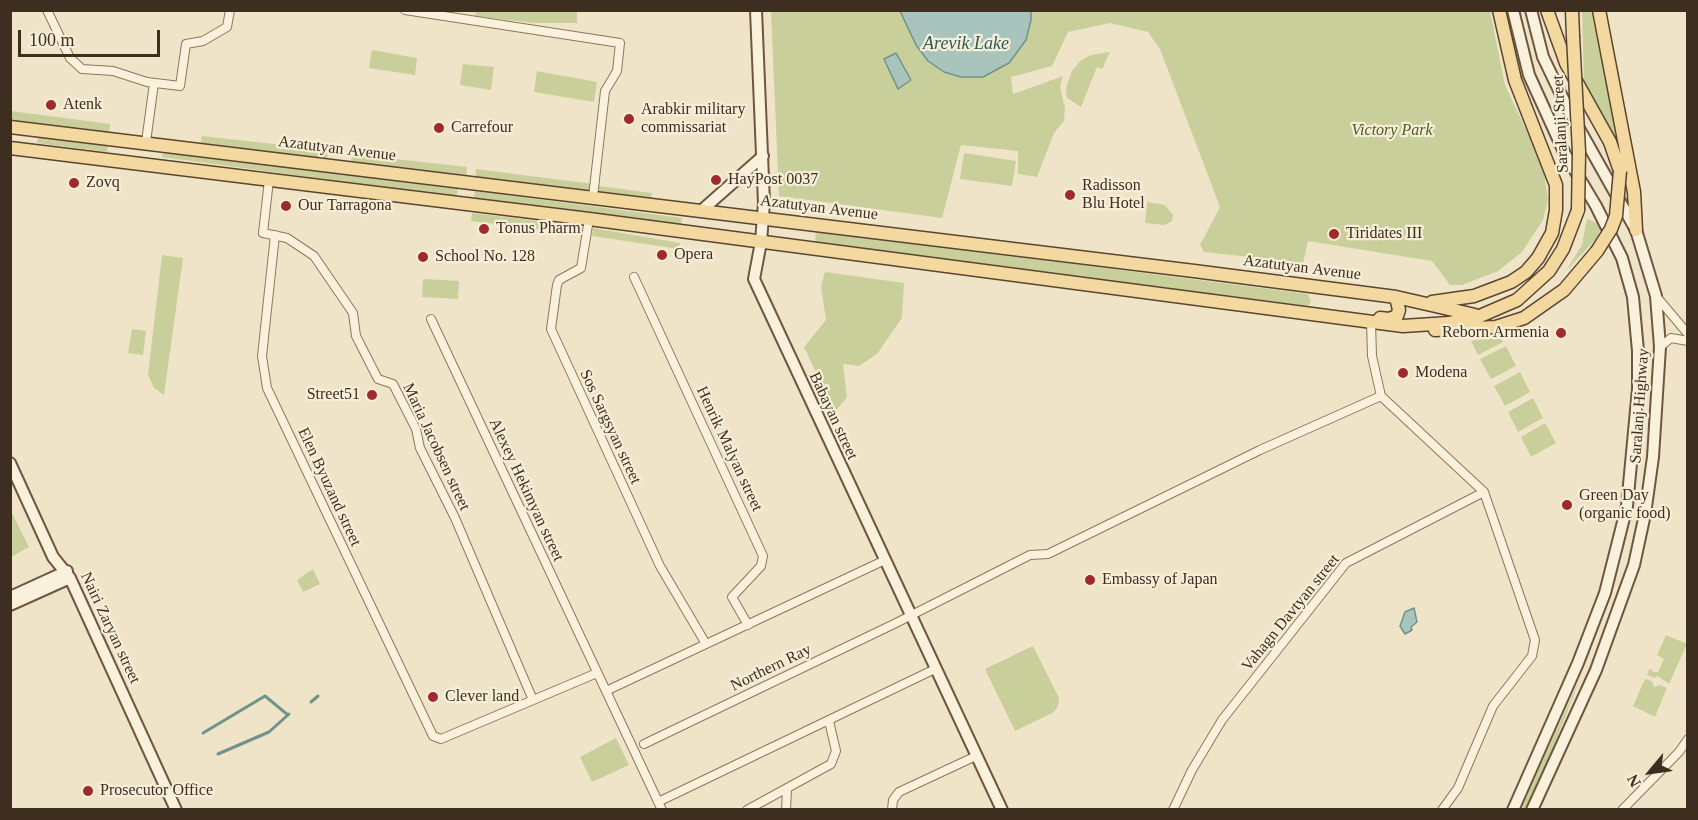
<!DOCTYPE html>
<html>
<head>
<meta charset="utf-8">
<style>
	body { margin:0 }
	#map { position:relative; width:1698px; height:820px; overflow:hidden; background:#f0e4c8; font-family:"Times New Roman",serif }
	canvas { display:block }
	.frame { position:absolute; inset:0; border:12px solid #3d2e20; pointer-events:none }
	.north { position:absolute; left:1620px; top:742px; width:60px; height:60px; -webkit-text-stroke:4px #f7eed8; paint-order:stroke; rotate:241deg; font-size:16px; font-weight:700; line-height:24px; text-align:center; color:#3d2e20 }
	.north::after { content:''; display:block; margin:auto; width:21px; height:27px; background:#3d2e20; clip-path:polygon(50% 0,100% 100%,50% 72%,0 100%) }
	.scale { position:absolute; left:18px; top:30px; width:142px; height:27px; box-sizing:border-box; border:3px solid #3d2e20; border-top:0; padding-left:8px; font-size:18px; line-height:21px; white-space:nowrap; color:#3d2e20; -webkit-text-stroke:4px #f7eed8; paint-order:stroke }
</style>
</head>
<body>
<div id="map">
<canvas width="1698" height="820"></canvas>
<div class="frame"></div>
<div class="north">N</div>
<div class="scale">100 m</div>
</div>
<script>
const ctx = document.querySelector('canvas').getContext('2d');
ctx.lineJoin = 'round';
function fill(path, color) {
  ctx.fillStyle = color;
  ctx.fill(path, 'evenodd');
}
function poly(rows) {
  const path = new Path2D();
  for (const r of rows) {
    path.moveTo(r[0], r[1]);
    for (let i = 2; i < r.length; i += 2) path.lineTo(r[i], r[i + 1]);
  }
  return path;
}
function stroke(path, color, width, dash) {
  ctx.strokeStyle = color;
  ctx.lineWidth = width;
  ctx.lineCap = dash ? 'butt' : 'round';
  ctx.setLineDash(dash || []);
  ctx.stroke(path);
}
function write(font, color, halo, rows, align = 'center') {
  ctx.font = font + ' "Times New Roman",serif';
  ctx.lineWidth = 4.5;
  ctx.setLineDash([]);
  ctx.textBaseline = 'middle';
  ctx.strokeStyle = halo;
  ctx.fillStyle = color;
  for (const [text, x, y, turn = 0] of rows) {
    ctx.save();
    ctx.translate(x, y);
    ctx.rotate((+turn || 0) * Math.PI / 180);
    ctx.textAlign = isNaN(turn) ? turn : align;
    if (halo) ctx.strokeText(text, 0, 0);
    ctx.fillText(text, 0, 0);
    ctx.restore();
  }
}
fill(poly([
	[476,11,577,11,577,23,534,23,475,16],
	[771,11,1490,11,1505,85,1543,166,1548,200,1543,220,1522,252,1498,271,1462,285,1450,285,1432,261,1308,241,1303,263,1204,252,1200,245,1220,207,1160,49,1148,32,1110,23,1068,32,1052,66,1011,77,1013,94,1063,76,1060,87,1065,108,1064,121,1054,133,1037,177,1018,174,1018,151,961,145,942,218,779,196],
	[1582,11,1595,11,1621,146,1619,152,1584,82],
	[372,50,417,58,415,75,369,68],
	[1110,52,1102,69,1097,67,1081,107,1067,98,1066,88,1072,71,1080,61,1091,55],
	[463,64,494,67,491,90,460,85],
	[537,71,597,82,594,102,534,92],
	[11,111,110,124,109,135,11,122],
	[202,136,328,150,327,162,200,147],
	[38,137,108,146,107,152,37,143],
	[176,153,458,189,456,197,162,157,162,154],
	[964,153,1016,161,1012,186,960,179],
	[352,154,467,167,466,177,351,163],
	[476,169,593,184,592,194,475,179],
	[599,186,652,193,651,201,598,194],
	[475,191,682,218,681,225,474,198],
	[1147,202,1165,205,1173,215,1172,221,1164,225,1145,223],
	[472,213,580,226,579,234,471,221],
	[1587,219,1602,225,1597,238,1566,271,1582,245],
	[593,228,680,243,679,249,592,236],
	[816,231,1308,294,1311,302,1308,306,815,243],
	[162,255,183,258,164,395,154,388,148,375],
	[825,272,904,283,902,318,877,354,859,366,843,364,847,397,835,412,804,347,826,320,821,286],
	[423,279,459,281,458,299,422,297],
	[132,329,146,331,143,355,128,353],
	[1500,336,1503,342,1478,355,1471,341],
	[1506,346,1516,366,1491,379,1480,359],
	[1520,372,1530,392,1505,406,1494,386],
	[1533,398,1543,418,1518,432,1508,412],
	[1545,423,1556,443,1531,457,1521,437],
	[11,511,29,547,11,557,10,557],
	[313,569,320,584,303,592,297,580],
	[1666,635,1687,644,1669,684,1658,676,1654,678,1647,675,1650,668,1653,672,1658,672,1664,659,1657,655],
	[1033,646,1059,698,1058,706,1054,712,1015,731,985,669],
	[1581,677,1548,760,1525,809,1520,809],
	[1645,679,1652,681,1654,687,1660,685,1667,688,1655,717,1633,706],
	[616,738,629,765,592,782,580,757]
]), '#c9cf9b');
const water = poly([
	[900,11,1031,11,1031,20,1026,40,1009,63,983,77,961,77,944,72,928,61,916,45,900,11],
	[896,53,911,80,898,89,884,59,896,53],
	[1414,608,1417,622,1411,627,1412,630,1405,634,1400,626,1405,612,1414,608]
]);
fill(water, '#a9c4bc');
stroke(water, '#6f938a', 1.5);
stroke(poly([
	[311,702,318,696],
	[203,733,265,696,288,715],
	[218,754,269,732,289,714]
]), '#6f938a', 3);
const street = poly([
	[47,10,70,58,82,69,113,71,147,82,180,86,186,44,203,41,227,27,230,10],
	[405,10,620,43,617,71,605,91,593,197],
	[146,142,154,83],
	[269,180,263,233,287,238,314,256,353,313,356,336,378,379,393,384,416,429,420,448,455,518,533,700],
	[589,219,581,268,559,280,557,285,551,329,660,566,706,644],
	[275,235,262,356,267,388,433,736,441,739,597,673],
	[634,277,763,556,761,566,732,597,748,625],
	[1656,296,1688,334],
	[431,319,662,810],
	[1371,322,1372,356,1381,396,1484,492,1535,640,1532,656,1493,706,1458,788,1442,810],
	[1660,347,1671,338,1688,341],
	[606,691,883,561],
	[644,744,894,624,1030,555,1048,554,1260,450,1381,396],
	[658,802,935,669],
	[747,810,831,764,836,751,829,721],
	[786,810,787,790],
	[892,810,893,800,899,792,976,756],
	[1173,810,1192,770,1222,720,1346,563,1484,492],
	[1622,810,1679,752,1688,739]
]);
const secondary = poly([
	[756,10,764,203,761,242,754,279,1002,810],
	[1531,10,1543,57,1568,109,1636,230,1656,296,1660,347,1653,457,1645,514,1634,565,1596,670,1532,810],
	[701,211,763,156],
	[10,463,53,557,70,578,176,810],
	[10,597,67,571],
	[10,605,70,578],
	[1513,810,1578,663,1605,593,1627,506,1638,389,1638,351,1633,297,1622,258,1596,206,1565,154,1529,75,1513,10]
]);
const primary = poly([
	[1547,10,1566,63,1610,142,1620,171],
	[1572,10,1573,36],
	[1599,10,1634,192,1636,230],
	[10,127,1194,271,1396,297,1475,315],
	[10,148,589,219,1403,326,1449,323,1480,316,1517,300,1549,271,1563,249,1578,210],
	[1432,302,1474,296,1511,282,1526,272,1538,258,1552,233,1556,210,1556,185,1515,80,1499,10],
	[1380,318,1389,319,1397,316,1399,310,1396,297],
	[1435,330,1496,327,1524,318,1564,290,1597,251]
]);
stroke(street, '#8d765c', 10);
stroke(secondary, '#6f573f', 14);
stroke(primary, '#5b4430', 15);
stroke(street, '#faf1dc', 8);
stroke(secondary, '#faf1dc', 10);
stroke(primary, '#f3d9a0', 12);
const primaryBridge = poly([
	[1573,36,1579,152,1578,210],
	[1597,251,1611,229,1616,216,1620,171]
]);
stroke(primaryBridge, '#5b4430', 15, []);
stroke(primaryBridge, '#f3d9a0', 12);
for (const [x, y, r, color] of [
	[51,105,6,"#9e2a2b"],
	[629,119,6,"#9e2a2b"],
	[439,128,6,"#9e2a2b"],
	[716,180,6,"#9e2a2b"],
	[74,183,6,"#9e2a2b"],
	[1070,195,6,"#9e2a2b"],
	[286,206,6,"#9e2a2b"],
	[484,229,6,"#9e2a2b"],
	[1334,234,6,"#9e2a2b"],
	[662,255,6,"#9e2a2b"],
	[423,257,6,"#9e2a2b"],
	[1561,333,6,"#9e2a2b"],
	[1403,373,6,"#9e2a2b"],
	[372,395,6,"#9e2a2b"],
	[1567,505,6,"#9e2a2b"],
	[1090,580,6,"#9e2a2b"],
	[433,697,6,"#9e2a2b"],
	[88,791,6,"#9e2a2b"]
]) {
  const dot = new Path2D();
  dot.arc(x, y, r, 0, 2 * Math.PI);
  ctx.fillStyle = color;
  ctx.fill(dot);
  stroke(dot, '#f7eed8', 2);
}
write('16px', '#3d2e20', '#f7eed8', [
	["Atenk",63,105],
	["Arabkir military",641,110],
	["commissariat",641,128],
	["Carrefour",451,128],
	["HayPost 0037",728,180],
	["Zovq",86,183],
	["Radisson",1082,186],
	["Blu Hotel",1082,204],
	["Our Tarragona",298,206],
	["Tonus Pharm",496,229],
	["Tiridates III",1346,234],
	["Opera",674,255],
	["School No. 128",435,257],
	["Reborn Armenia",1549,333,"right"],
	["Modena",1415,373],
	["Street51",360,395,"right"],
	["Green Day",1579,496],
	["(organic food)",1579,514],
	["Embassy of Japan",1102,580],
	["Clever land",445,697],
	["Prosecutor Office",100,791]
], 'left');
write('16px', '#3d2e20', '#f7eed8', [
	["Saralanji Street",1561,124,-93],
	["Azatutyan Avenue",337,149,7],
	["Azatutyan Avenue",819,208,7],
	["Azatutyan Avenue",1302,268,7],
	["Saralanj Highway",1640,406,-86],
	["Babayan street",833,416,65],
	["Sos Sargsyan street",610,427,65],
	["Maria Jacobsen street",436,447,65],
	["Henrik Malyan street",729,449,65],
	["Elen Byuzand street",329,487,65],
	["Alexey Hekimyan street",526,490,65],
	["Vahagn Davtyan street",1291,613,-51],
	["Nairi Zaryan street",110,628,65],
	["Northern Ray",771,668,-26]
]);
write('italic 16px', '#4d5a26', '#f7eed8', [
	["Victory Park",1392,131]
]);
write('italic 18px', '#2f5d5a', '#f7eed8', [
	["Arevik Lake",966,44]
]);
</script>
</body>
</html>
